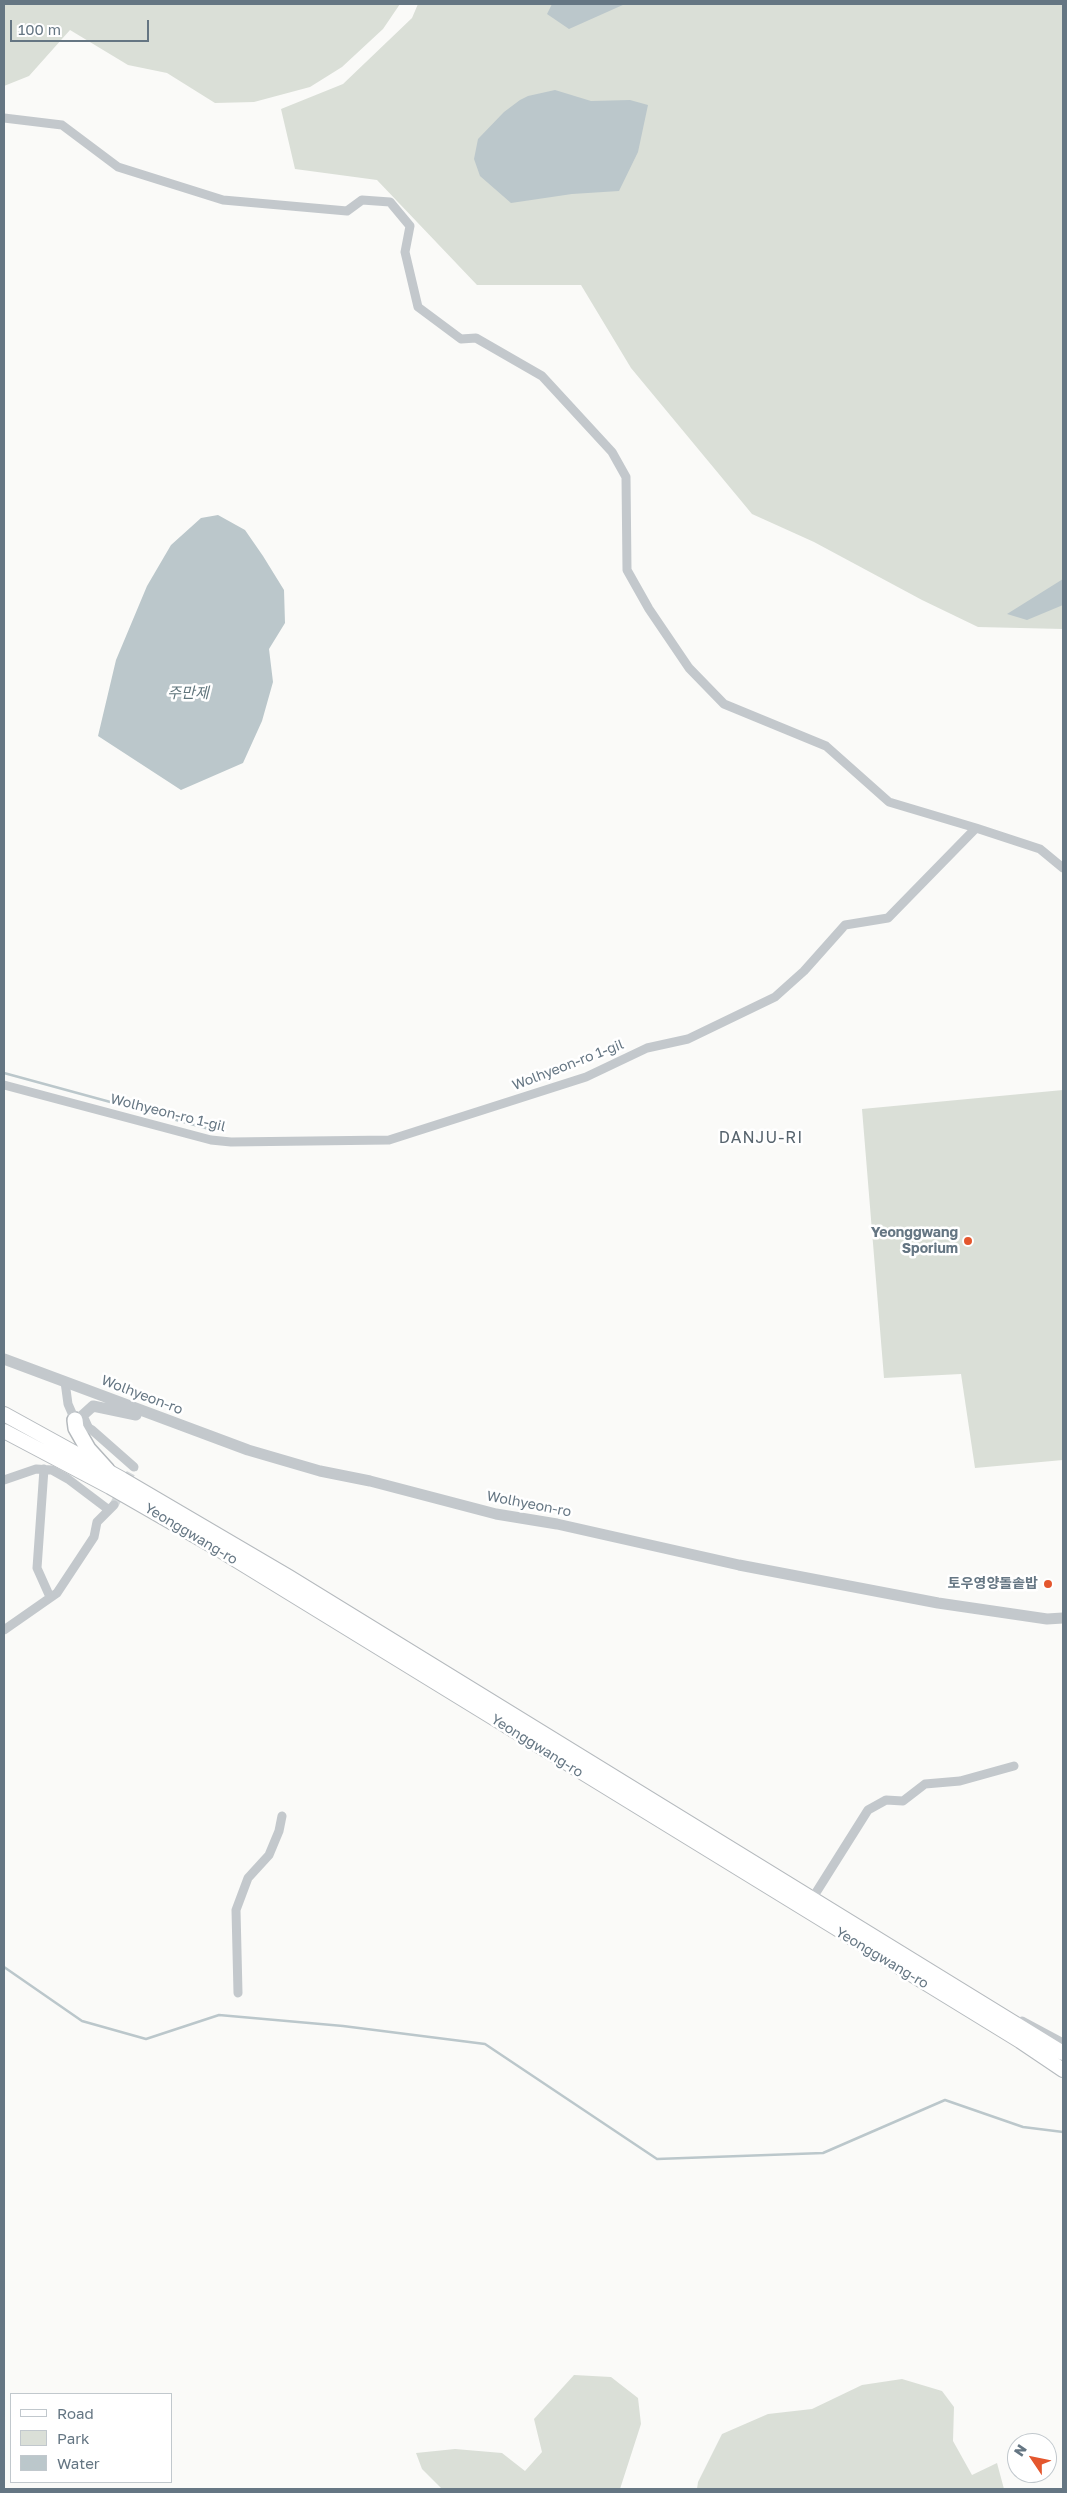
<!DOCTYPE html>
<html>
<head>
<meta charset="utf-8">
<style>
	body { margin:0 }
	#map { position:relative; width:1067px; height:2493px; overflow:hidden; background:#fafaf8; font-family:"Golos Text",sans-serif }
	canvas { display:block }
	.frame { position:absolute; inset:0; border:5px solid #657683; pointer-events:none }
	.legend { position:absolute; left:10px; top:2393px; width:162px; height:90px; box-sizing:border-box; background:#fff; border:1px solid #c1c8cd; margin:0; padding:6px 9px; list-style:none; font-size:15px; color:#657683 }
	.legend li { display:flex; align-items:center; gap:10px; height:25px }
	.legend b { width:25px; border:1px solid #c1c8cd }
	.north { position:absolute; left:1007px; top:2433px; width:50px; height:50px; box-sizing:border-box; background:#fff; border:1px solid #c1c8cd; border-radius:50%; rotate:304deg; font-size:14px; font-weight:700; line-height:20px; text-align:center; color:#657683 }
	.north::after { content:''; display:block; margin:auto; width:18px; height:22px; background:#e4572e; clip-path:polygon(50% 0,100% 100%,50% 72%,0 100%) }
	.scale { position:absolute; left:10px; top:20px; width:139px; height:22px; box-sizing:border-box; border:2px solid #657683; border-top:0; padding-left:6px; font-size:15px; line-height:18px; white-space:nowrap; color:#657683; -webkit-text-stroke:4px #fff; paint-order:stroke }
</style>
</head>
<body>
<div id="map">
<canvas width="1067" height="2493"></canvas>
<div class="frame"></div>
<ul class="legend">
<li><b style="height:6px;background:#fff"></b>Road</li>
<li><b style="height:14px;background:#dadfd7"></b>Park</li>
<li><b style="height:14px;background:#bbc7cb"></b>Water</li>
</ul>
<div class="north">N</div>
<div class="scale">100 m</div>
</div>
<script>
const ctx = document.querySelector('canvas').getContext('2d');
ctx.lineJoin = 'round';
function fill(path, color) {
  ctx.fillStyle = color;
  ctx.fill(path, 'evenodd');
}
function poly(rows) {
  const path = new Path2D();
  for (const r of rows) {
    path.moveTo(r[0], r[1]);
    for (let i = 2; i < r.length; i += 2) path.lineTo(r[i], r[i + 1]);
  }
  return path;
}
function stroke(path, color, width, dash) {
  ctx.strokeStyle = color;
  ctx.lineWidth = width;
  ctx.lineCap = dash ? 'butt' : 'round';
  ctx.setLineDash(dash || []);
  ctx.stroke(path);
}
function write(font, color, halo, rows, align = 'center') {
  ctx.font = font + ' "Golos Text","Noto Sans KR",sans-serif';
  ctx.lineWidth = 5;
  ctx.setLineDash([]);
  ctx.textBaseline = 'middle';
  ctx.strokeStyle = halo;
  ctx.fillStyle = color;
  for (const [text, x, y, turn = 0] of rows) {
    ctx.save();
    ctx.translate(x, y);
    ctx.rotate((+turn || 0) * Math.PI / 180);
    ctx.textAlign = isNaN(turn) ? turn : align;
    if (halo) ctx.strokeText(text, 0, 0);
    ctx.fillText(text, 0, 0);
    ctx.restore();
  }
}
fill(poly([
	[4,4,400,4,383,29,342,67,310,87,254,102,215,103,167,73,128,65,70,30,29,76,4,86],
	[418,4,1063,4,1063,629,978,627,922,600,814,542,752,514,631,368,581,285,477,285,377,180,295,169,281,109,343,84,412,18],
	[1063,1090,1063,1460,975,1468,961,1374,884,1378,862,1109],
	[574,2375,611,2377,638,2398,641,2424,620,2489,442,2489,422,2469,416,2453,455,2449,502,2453,525,2471,542,2452,534,2419],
	[902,2379,942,2391,954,2407,953,2441,972,2475,997,2463,1004,2489,697,2489,698,2482,722,2434,768,2414,812,2409,862,2385]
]), '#dadfd7');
fill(poly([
	[552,4,625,4,569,29,547,14],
	[555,90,591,101,630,100,648,105,638,152,619,191,572,194,511,203,480,176,474,159,478,139,504,112,520,100,528,96],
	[218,515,245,530,263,556,284,590,285,623,269,649,273,682,262,721,243,763,181,790,98,736,116,660,147,586,171,545,201,518],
	[1063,579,1063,605,1027,620,1007,614]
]), '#bbc7cb');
stroke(poly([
	[4,1073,213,1130],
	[4,1967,82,2021,146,2039,219,2015,343,2026,485,2044,657,2159,823,2153,945,2100,1023,2127,1063,2132]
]), '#bbc7cb', 2.5);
stroke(poly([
	[114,1505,134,1467]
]), '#d5d9db', 9, [9, 4.5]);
const primary = poly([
	[4,1414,122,1479,289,1577,1063,2053],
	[4,1431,110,1487,218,1549,1020,2041,1063,2070]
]);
const trunk = poly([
	[75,1420,76,1428,88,1449,107,1470]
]);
stroke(primary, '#b5babe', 16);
stroke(trunk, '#b4b9bd', 18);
stroke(poly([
	[4,118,62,125,118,167,223,200,347,211,362,200,390,202,410,226,405,252,418,307,461,339,476,338,542,376,612,452,626,477,627,570,649,609,689,668,724,704,826,746,889,802,976,828],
	[4,1085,211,1140,231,1142,389,1140,586,1077,647,1048,688,1039,775,997,804,971,845,925,888,918,976,828,1040,849,1063,868],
	[65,1382,68,1404,75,1420,92,1430,134,1467],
	[44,1469,37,1568,50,1597],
	[4,1480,36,1469,52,1470,68,1479,109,1510],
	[4,1630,57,1593,94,1537,97,1522,114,1505],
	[817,1891,868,1810,886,1800,903,1801,925,1784,960,1781,1014,1766],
	[238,1993,236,1910,248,1878,269,1855,279,1831,282,1816],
	[1022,2021,1063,2043]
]), '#c3c8cc', 9);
stroke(poly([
	[4,1359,248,1450,320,1471,370,1481,496,1514,557,1524,739,1565,938,1603,1047,1619,1063,1618],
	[87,1427,82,1416,93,1406,136,1415]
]), '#c3c8cc', 11);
stroke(primary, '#fff', 14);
stroke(trunk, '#fff', 15);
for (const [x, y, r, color] of [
	[968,1241,5,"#e4572e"],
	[1048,1584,5,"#e4572e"]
]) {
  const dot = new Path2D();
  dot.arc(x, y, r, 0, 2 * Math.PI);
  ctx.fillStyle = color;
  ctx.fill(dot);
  stroke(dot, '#fff', 2);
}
write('14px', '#657683', '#fff', [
	["Wolhyeon-ro 1-gil",568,1065,-21],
	["Wolhyeon-ro 1-gil",168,1113,14],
	["Wolhyeon-ro",142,1395,21],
	["Wolhyeon-ro",529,1504,11],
	["Yeonggwang-ro",191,1534,31],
	["Yeonggwang-ro",537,1746,32],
	["Yeonggwang-ro",882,1958,31]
]);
write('bold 14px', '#657683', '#fff', [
	["Yeonggwang",958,1233],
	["Sporium",958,1249],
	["토우영양돌솥밥",1038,1584]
], 'right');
write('italic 15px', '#60757c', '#fff', [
	["주만제",188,693]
]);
ctx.letterSpacing = '1px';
write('16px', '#57646e', '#fff', [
	["DANJU-RI",761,1138]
]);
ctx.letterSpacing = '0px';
</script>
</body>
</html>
